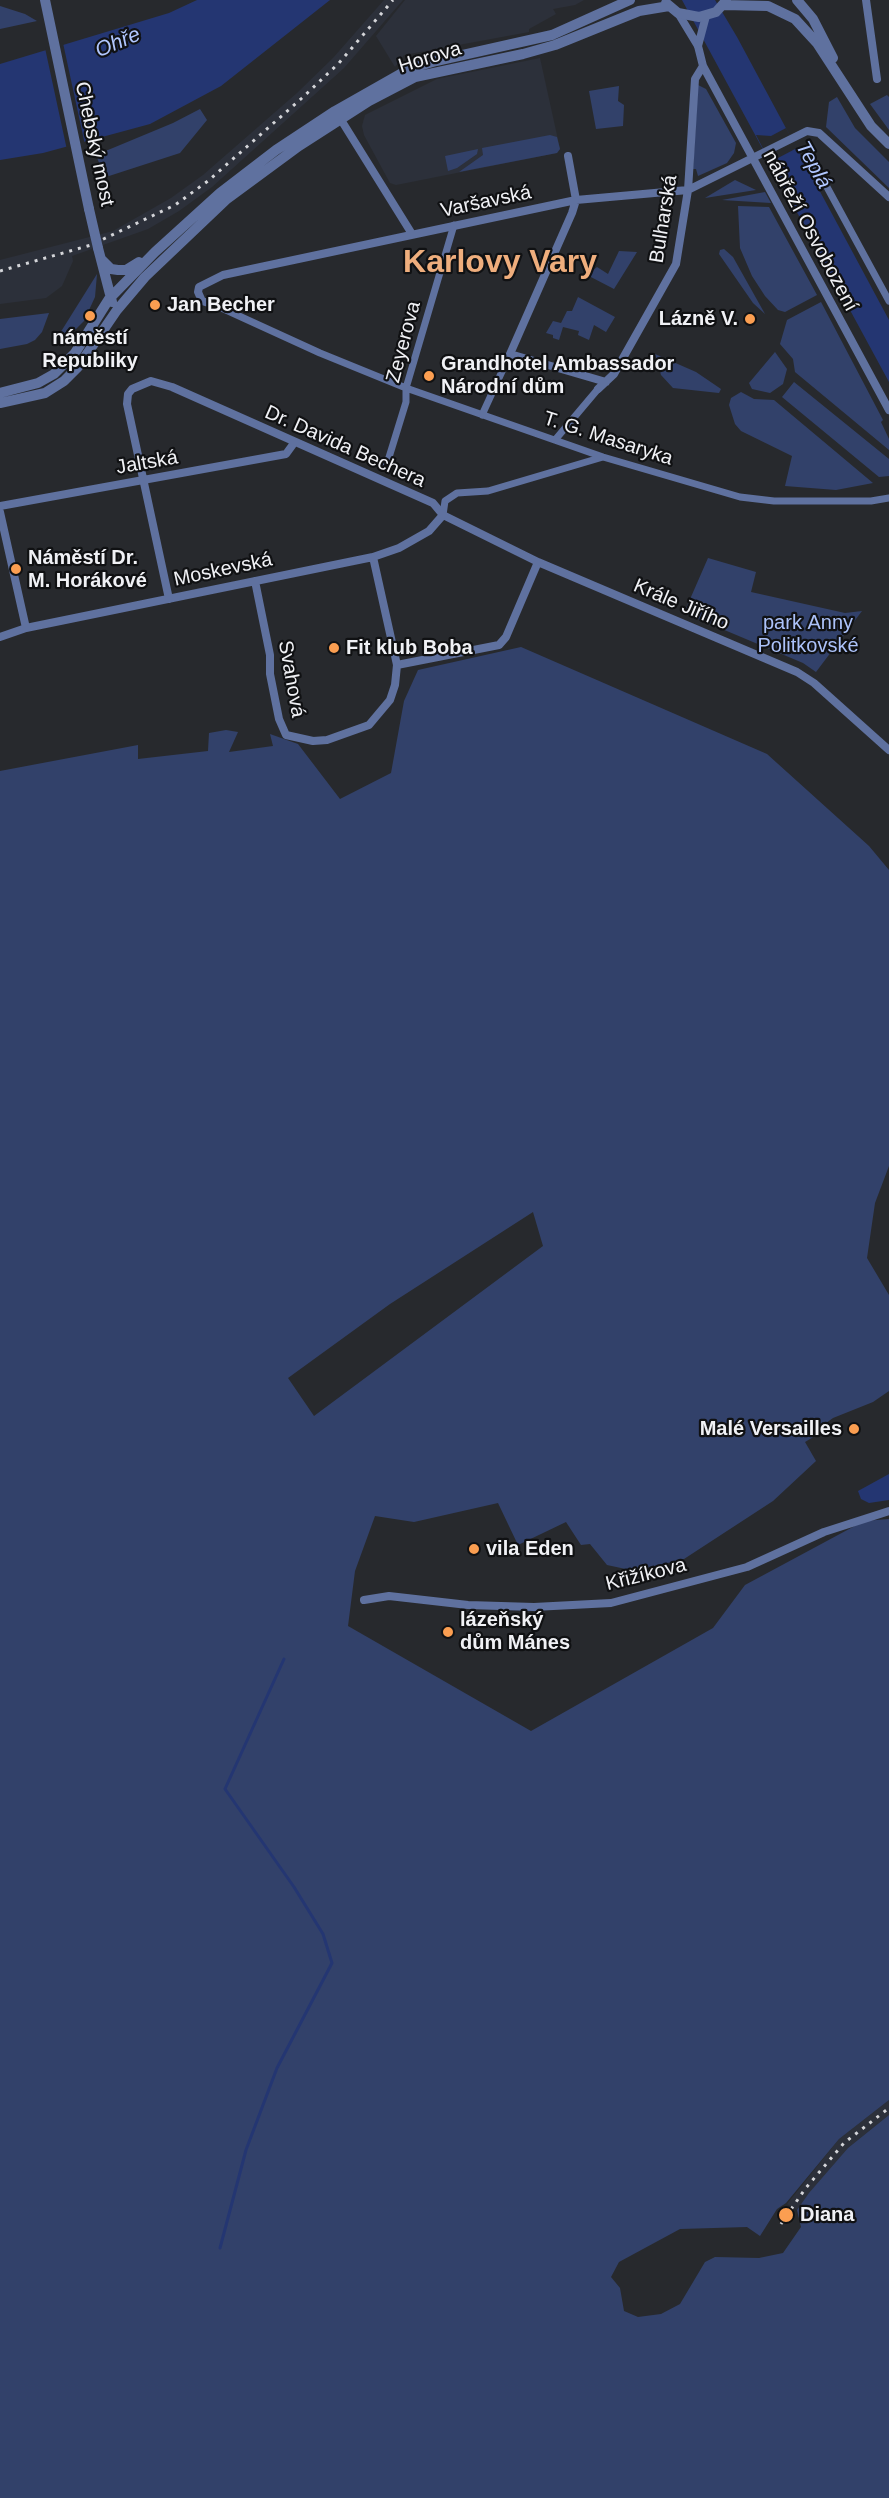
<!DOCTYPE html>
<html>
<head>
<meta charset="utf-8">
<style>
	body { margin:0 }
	canvas { display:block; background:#27292d }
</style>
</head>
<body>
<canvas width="889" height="2498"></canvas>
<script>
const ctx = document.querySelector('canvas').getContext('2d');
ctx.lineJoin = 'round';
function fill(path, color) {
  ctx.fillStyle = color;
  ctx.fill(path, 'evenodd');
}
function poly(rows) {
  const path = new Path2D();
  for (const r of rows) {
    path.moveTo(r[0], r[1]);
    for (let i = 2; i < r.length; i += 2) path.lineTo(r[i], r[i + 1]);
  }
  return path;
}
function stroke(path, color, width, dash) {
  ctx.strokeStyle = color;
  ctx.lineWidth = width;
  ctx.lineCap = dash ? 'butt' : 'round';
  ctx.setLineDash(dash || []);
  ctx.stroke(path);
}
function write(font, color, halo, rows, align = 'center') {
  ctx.font = font + ' Helvetica,sans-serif';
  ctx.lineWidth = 4.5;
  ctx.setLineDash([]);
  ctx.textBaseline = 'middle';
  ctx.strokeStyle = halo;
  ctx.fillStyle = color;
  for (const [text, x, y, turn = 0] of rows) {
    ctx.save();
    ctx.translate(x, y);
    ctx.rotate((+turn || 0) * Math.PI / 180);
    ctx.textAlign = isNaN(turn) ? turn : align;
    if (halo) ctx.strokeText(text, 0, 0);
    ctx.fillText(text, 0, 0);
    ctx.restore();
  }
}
fill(poly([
	[384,0,403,0,344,68,212,187,179,211,148,229,72,256,73,261,62,286,46,298,0,304,0,260,113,231,171,198,203,175,297,93,333,58],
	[405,0,584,0,575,5,553,9,556,14,529,29,529,32,404,55,395,67,376,36],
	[540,58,560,149,557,153,396,185,390,183,364,135,362,126,365,115,437,79],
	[889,2100,889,2115,848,2148,797,2210,787,2204,839,2139]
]), '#2c303a');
fill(poly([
	[0,6,25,14,37,21,0,29],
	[698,85,706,89,736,143,734,153,727,163,698,176,696,169,693,169],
	[619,86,618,101,624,105,623,126,596,129,589,91],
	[887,95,889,97,889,130,870,104],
	[837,97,855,128,889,162,889,188,826,127,829,102],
	[200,109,207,120,180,153,109,176,103,173,96,155,173,123],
	[550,135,557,137,560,149,557,153,459,172,483,155,482,148],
	[478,149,477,154,457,168,448,171,445,156],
	[735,180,756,190,705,198],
	[765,192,771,203,722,200],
	[738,206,769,207,817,295,785,312,778,310,765,296,752,276,740,248],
	[724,249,733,257,765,314,753,303,719,254,720,250],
	[619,251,637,252,614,289,587,275,597,267,608,274],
	[97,274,95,297,84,321,68,337,52,346],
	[578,297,615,317,606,332,594,325,589,340,578,335,579,331,563,327,559,340,553,338,553,335,546,333,553,321,561,323,567,311,572,311],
	[821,302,883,420,881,422,889,439,889,450,795,372,793,359,780,344,787,320],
	[49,313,42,332,35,340,27,344,0,349,0,319],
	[775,352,787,369,783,384,770,393,752,389,749,383],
	[655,354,696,372,721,389,719,393,673,388,661,375],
	[794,382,889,459,889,476,879,477,782,397],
	[741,392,754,399,774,400,873,483,836,490,785,486,792,456,741,431,735,424,729,405,731,398],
	[708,558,756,572,751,592,845,613,862,611,816,672,803,663,684,613],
	[521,647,767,754,869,846,889,870,889,1166,875,1203,867,1258,889,1295,889,1391,873,1402,833,1418,826,1423,820,1433,805,1442,816,1461,773,1501,684,1559,635,1571,607,1565,590,1544,581,1545,566,1522,518,1545,498,1503,414,1522,375,1516,355,1571,348,1626,531,1731,713,1628,745,1585,864,1521,889,1519,889,2100,839,2139,786,2203,777,2209,760,2236,747,2227,680,2229,619,2262,611,2277,620,2288,624,2311,638,2317,661,2314,680,2304,705,2262,715,2257,759,2258,783,2253,801,2227,797,2210,809,2193,848,2148,889,2115,889,2498,0,2498,0,771,138,745,138,759,208,751,209,733,226,730,238,732,229,752,273,746,270,734,298,744,340,799,391,773,404,701,418,670],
	[533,1212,543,1246,314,1416,288,1378,390,1304]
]), '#32416a');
fill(poly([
	[197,0,330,0,221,86,150,124,43,153,0,160,0,64,169,13],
	[682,0,715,0,737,37,889,320,889,382],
	[889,1474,889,1500,869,1503,861,1499,858,1491]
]), '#243672');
fill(poly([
	[63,43,85,145,67,150,45,48],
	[786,128,797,148,778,158,773,168,756,135,771,136]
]), '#27292d');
stroke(poly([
	[220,2248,246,2150,277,2068,332,1963,323,1934,294,1887,225,1789,284,1659]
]), '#243672', 3);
stroke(poly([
	[809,154,889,301],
	[215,305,320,353,406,388,603,457,740,497,774,501,871,501,889,498],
	[482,415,510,354],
	[555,440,598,389],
	[386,467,406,402,406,388,454,225],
	[443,515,445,501,457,493,488,491,603,457]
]), '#5f719f', 7);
stroke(poly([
	[866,0,877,79],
	[678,13,698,46,703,66,889,410],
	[698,46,706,16],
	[338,115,412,234],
	[568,156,576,200,572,213,510,354,606,382],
	[215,305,202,301,198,292,199,287,223,275,576,200,688,190,807,131,819,133,889,197],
	[598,389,614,374,676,264,688,190,695,79,703,66],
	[0,506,286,454,294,443],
	[0,512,26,628],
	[255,581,270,655,270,674,279,719,286,735,313,741,327,740,369,725,390,700,395,685,397,665,373,557],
	[169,599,127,404,128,394,132,389,151,381,172,387,433,503,443,515,538,562,797,672,814,683,889,750],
	[0,637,26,628,373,557,399,548,429,531,443,515],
	[397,665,499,645,506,637,538,562],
	[364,1600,389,1596,468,1605,534,1607,611,1603,747,1567,824,1532,889,1511]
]), '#5f719f', 8);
stroke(poly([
	[45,0,89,209],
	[797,0,813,19,833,58],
	[666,3,678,13,699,17,716,12,726,1],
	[724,5,768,6,795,19,817,43,871,126,889,144],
	[98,248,112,302],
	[102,260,111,269,118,270,126,270,139,262],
	[0,393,38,383,54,374,75,353,109,299,155,252,220,193,276,150,335,111,409,69,436,61,552,35,630,0],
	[0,403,45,393,64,381,78,367,117,310,145,277,227,199,299,146,369,101,415,77,523,54,555,45,639,11,669,6]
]), '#5f719f', 10);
stroke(poly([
	[0,271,91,245,175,205,208,181,302,98,339,63,393,0],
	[781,2224,805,2189,844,2143,889,2108]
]), '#d4d5d9', 3, [3, 6]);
stroke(poly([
	[89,209,98,248]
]), '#5f719f', 10);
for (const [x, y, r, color] of [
	[155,305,6,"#fb9e51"],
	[90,316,6,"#fb9e51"],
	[750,319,6,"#fb9e51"],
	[429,376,6,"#fb9e51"],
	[16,569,6,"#fb9e51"],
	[334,648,6,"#fb9e51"],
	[854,1429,6,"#fb9e51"],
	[474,1549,6,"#fb9e51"],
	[448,1632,6,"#fb9e51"],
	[786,2215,8,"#fb9e51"]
]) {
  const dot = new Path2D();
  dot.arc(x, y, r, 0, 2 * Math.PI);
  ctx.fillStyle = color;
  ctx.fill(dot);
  stroke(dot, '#101113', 2);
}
write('20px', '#f0f1f5', '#101113', [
	["Horova",430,58,-17],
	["Chebský most",94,144,78],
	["Varšavská",486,202,-12],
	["Bulharská",664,219,-81],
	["nábřeží Osvobození",810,231,62],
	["Zeyerova",404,342,-75],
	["T. G. Masaryka",608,439,18],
	["Dr. Davida Bechera",345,447,24],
	["Jaltská",147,463,-10],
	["Moskevská",223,570,-12],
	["Krále Jiřího",681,605,23],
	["Svahová",291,679,80],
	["Křižíkova",646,1575,-14]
]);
write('bold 20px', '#f0f1f5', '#101113', [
	["Jan Becher",167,305],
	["Lázně V.",738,319,"right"],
	["náměstí",90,338,"center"],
	["Republiky",90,361,"center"],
	["Grandhotel Ambassador",441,364],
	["Národní dům",441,387],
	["Náměstí Dr.",28,558],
	["M. Horákové",28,581],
	["Fit klub Boba",346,648],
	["Malé Versailles",842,1429,"right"],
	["vila Eden",486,1549],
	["lázeňský",460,1620],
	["dům Mánes",460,1643],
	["Diana",800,2215]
], 'left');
write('20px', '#acc2f9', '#101113', [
	["park Anny",808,623],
	["Politkovské",808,646]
]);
write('italic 21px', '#b1c7ff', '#101113', [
	["Ohře",118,43,-23],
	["Teplá",813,165,61]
]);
write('bold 32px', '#efae7d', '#101113', [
	["Karlovy Vary",500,263]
]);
</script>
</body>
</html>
